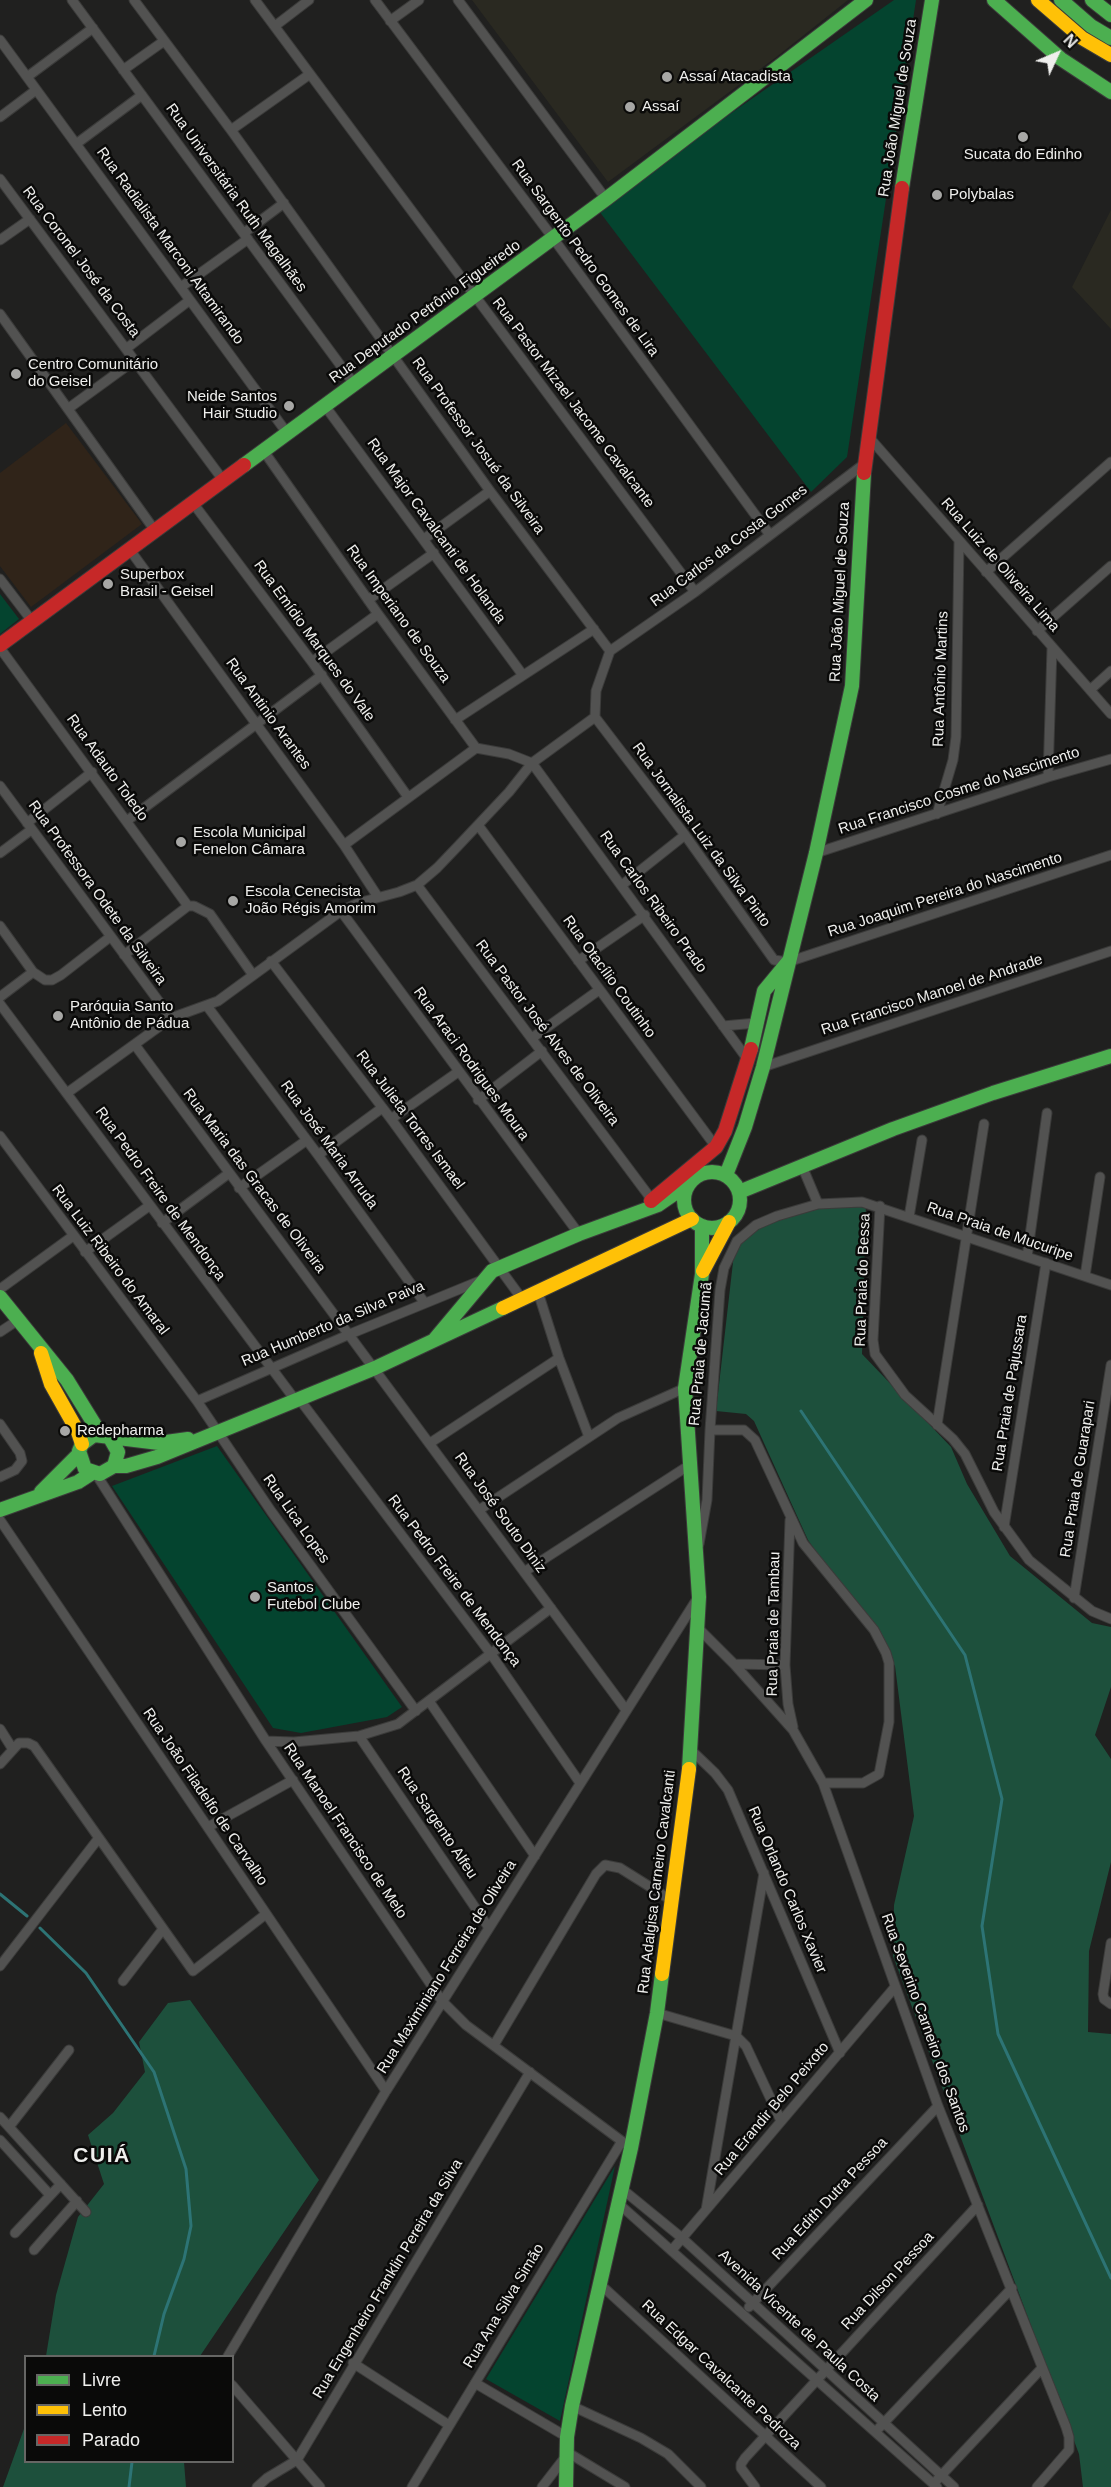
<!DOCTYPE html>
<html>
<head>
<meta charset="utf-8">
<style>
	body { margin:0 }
	#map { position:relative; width:1111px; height:2487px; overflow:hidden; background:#20201f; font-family:Arial,sans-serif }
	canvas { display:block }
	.legend { position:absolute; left:24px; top:2355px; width:210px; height:108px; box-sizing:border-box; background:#0a0a09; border:2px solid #666664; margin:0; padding:8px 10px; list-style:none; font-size:18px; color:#efefed }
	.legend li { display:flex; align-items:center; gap:12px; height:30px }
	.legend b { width:30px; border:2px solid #666664 }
	.north { position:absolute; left:1027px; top:24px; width:60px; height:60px; -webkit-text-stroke:4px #0a0a09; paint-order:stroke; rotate:46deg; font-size:16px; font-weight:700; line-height:24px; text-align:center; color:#efefed }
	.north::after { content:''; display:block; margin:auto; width:21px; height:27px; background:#efefed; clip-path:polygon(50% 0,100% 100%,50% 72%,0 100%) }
</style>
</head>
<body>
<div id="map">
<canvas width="1111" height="2487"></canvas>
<ul class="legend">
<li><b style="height:8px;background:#4caf50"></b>Livre</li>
<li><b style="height:8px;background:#ffc107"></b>Lento</li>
<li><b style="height:8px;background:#c62828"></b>Parado</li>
</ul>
<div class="north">N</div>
</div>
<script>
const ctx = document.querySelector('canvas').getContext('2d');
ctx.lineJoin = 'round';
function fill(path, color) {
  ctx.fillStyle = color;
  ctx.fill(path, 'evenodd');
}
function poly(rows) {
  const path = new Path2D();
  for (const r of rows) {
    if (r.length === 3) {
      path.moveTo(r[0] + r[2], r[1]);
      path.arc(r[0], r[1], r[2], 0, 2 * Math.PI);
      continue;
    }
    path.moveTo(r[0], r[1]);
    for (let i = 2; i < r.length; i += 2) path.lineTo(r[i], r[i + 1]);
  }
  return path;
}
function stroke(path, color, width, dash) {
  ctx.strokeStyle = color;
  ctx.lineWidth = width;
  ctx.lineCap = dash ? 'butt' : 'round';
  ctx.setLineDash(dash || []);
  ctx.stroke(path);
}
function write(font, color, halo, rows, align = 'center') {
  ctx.font = font + ' Arial,sans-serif';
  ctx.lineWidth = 5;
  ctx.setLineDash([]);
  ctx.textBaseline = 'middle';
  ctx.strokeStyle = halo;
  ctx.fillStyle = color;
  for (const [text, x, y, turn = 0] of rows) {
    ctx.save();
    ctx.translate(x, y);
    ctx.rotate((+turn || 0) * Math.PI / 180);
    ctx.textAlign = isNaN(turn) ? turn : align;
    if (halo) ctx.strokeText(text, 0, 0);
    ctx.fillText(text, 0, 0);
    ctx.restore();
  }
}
fill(poly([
	[472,0,848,0,775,58,608,182],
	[1111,210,1111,329,1072,287]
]), '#2a2921');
fill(poly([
	[66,423,142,524,31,607,0,566,0,473]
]), '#302419');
fill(poly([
	[894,0,916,0,847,457,811,492,596,207],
	[0,594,19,619,0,634],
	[217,1446,402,1707,387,1717,301,1733,273,1728,112,1486],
	[615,2166,560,2421,486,2379]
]), '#04442f');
fill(poly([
	[809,1203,866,1204,862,1354,951,1447,967,1484,1010,1556,1092,1623,1111,1627,1111,1687,1095,1735,1111,1759,1111,1862,1089,1951,1088,2032,1111,2034,1111,2487,1083,2487,1079,2454,893,1956,894,1905,914,1816,895,1666,808,1540,754,1421,746,1414,716,1411,736,1236,753,1222],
	[190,2000,319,2180,200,2356,46,2356,56,2295,78,2217,104,2184,88,2135,113,2113,145,2072,139,2042,168,2003],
	[25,2426,26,2462,184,2462,186,2487,3,2487]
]), '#1d503c');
stroke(poly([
	[801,1411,965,1655,1002,1799,982,1926,998,2034,1111,2278],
	[0,1894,27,1916],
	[40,1928,86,1973,154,2072,186,2169,191,2226,184,2259,164,2314,154,2356],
	[129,2487,132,2462]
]), '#2d7475', 3);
const street = poly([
	[72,0,355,385],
	[134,0,231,130,490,491,610,651],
	[255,0,695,592],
	[375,0,553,238,770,535],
	[458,0,606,199],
	[390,21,419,0],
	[275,26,309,0],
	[0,40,287,433],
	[123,70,164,41],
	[27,77,93,28],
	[0,117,36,90],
	[231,130,310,74],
	[76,144,142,95],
	[0,179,223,480],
	[244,233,284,203],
	[0,240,30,219],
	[181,287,248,239],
	[0,314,156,532],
	[127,348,190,300],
	[325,406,522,674],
	[69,408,135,360],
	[868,436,1111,714],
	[263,450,378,614,476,748,509,754,532,763,748,1060],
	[193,503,312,662,408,797],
	[424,539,490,491],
	[130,550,344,845,378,897],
	[986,572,1111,462],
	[0,579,32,621],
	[368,600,434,553],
	[1037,631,1111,566],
	[0,648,188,906],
	[610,651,695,592,864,464],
	[312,662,378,614],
	[1090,690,1111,671],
	[595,717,685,835,774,960,788,962,1111,855],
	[595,717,596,691,610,651],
	[455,720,594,629],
	[1048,777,1052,648],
	[0,786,171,1018],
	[937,814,953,760,956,737,959,542],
	[128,820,322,675],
	[27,823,92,772],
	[478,825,716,1147],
	[344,845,476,748],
	[0,853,31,830],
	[816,853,1048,777,1111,759],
	[417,885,652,1200],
	[622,885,685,835],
	[341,911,579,1234],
	[0,926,33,972,45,980,52,980,61,975,110,937],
	[124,955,188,906,194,906,210,914,253,975],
	[271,961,391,1119,522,1299],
	[578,961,645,915],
	[0,997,33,972],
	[0,1004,296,1401],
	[207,1006,318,1155,424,1302],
	[723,1026,756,1023],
	[532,1038,599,990],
	[135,1045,626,1710],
	[763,1067,1111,951],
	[67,1093,171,1018,218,1001,341,911,358,903,399,892,417,885,437,868,459,845,509,792,532,763,595,717],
	[478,1100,542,1051],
	[391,1119,458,1072],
	[0,1136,197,1401,271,1511,416,1711],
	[318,1155,382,1108],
	[802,1166,818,1204],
	[239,1188,307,1140],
	[880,1206,873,1340,875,1354,905,1395,953,1439,965,1454,994,1512,1029,1560,1092,1611,1111,1619],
	[909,1217,922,1140],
	[162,1223,228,1174],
	[85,1252,149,1206],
	[1027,1257,1047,1113],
	[1085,1276,1100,1177],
	[0,1289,73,1236],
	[538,1292,559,1358,589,1437],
	[0,1332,18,1320],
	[300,1400,491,1654,580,1783],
	[197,1401,350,1334,482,1280],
	[0,1424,20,1453,22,1461,15,1470,0,1477],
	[937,1425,984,1124],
	[710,1430,744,1430,755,1440,803,1543,874,1630,886,1653,889,1663,889,1722,879,1774,863,1783,823,1783],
	[430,1443,559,1358],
	[96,1474,266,1741,442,2001,466,2025,631,2148],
	[479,1510,618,1418,685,1388],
	[0,1520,386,2091],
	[790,1520,785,1665,788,1704,793,1727],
	[1004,1527,1046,1263],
	[699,1544,707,1500,710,1430,720,1290,724,1268,737,1241,756,1225,777,1216,818,1204,862,1202,1111,1285],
	[524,1572,691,1464],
	[1074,1598,1111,1365],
	[698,1628,734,1664,793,1730,823,1783,938,2106,1066,2427,1069,2437,1069,2450,1037,2487],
	[734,1664,785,1665],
	[429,1701,535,1856],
	[0,1729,12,1748],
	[359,1736,489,1928],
	[266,1741,294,1742,359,1736,398,1724,551,1608],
	[691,1750,715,1773,728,1790,840,2053],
	[0,1764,19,1743,28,1743,34,1746,193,1971,266,1914],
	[208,1827,293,1780],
	[1111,1943,1103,1994,1104,1999,1111,2004],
	[0,1966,98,1839],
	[123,1981,163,1929],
	[657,2013,736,2036,746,2046,781,2121],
	[494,2045,596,1874,605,1865,620,1868,671,1900],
	[0,2117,86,2212],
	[9,2127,69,2050],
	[0,2140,50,2195],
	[622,2189,682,2238,954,2487],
	[619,2204,937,2487],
	[706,2210,764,1873],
	[15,2233,61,2184],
	[34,2250,77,2201],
	[672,2250,895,1987],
	[601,2285,821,2487],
	[749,2307,938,2106],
	[228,2356,386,2091,697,1599],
	[353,2363,449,2425],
	[475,2383,567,2437],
	[232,2385,320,2487],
	[572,2406,641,2438,668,2454,701,2487],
	[879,2428,1012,2288],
	[567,2452,625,2487],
	[937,2480,1042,2368],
	[257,2487,267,2478,297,2460,530,2072],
	[412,2487,622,2141],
	[542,2487,566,2456],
	[755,2487,741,2468,741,2464,745,2458,978,2205]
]);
const fast = poly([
	[994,0,1061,59,1111,92],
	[1061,0,1091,26,1111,38],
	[1092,0,1111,15],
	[902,188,932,0],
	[244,465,606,199,866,0],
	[751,1049,764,991,788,962],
	[712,1200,28],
	[726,1175,745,1127,763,1067,816,853,852,686,864,473],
	[739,1192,893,1129,993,1093,1111,1056],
	[0,1297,67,1380,101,1435],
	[435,1339,492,1271,579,1234,658,1205,690,1183],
	[110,1438,118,1452,114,1466,100,1474,85,1469,79,1451,82,1444,94,1435,159,1443,188,1439],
	[114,1466,126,1466,157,1457,375,1368,503,1308],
	[41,1492,79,1454],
	[0,1510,78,1482,92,1473],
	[689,1769,699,1597,685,1388,702,1274,702,1226],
	[566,2487,567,2437,572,2406,631,2148,657,2013,662,1974]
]);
const slow = poly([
	[1038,0,1082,38,1111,55],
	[703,1271,729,1222],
	[503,1308,692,1219],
	[41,1353,51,1384,78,1432,82,1444],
	[662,1974,689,1769]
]);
const jam = poly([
	[864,473,902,188],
	[0,645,244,465],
	[651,1201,716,1147,725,1131,751,1049]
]);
stroke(street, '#3b3b3a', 11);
stroke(fast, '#3b3b3a', 16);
stroke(slow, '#3b3b3a', 16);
stroke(jam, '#3b3b3a', 16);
stroke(street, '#525251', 9);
stroke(fast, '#4caf50', 14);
stroke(slow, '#ffc107', 14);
stroke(jam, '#c62828', 14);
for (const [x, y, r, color] of [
	[667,77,6,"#a7a7a5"],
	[630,107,6,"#a7a7a5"],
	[1023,137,6,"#a7a7a5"],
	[937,195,6,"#a7a7a5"],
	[16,374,6,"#a7a7a5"],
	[289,406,6,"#a7a7a5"],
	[108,584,6,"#a7a7a5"],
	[181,842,6,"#a7a7a5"],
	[233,901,6,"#a7a7a5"],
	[58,1016,6,"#a7a7a5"],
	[65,1431,6,"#a7a7a5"],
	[255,1597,6,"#a7a7a5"]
]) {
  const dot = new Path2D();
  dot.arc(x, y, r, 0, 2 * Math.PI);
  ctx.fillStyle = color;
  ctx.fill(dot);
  stroke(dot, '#0a0a09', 2);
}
write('15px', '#efefed', '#0a0a09', [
	["Assaí Atacadista",679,77],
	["Assaí",642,107],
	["Sucata do Edinho",1023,155,"center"],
	["Polybalas",949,195],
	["Centro Comunitário",28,365],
	["do Geisel",28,382],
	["Neide Santos",277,397,"right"],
	["Hair Studio",277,414,"right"],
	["Superbox",120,575],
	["Brasil - Geisel",120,592],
	["Escola Municipal",193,833],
	["Fenelon Câmara",193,850],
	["Escola Cenecista",245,892],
	["João Régis Amorim",245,909],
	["Paróquia Santo",70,1007],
	["Antônio de Pádua",70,1024],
	["Redepharma",77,1431],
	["Santos",267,1588],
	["Futebol Clube",267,1605]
], 'left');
write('15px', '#efefed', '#0a0a09', [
	["Rua João Miguel de Souza",898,108,-81],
	["Rua Universitária Ruth Magalhães",236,198,54],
	["Rua Radialista Marconi Altamirando",170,246,54],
	["Rua Sargento Pedro Gomes de Lira",585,258,54],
	["Rua Coronel José da Costa",81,262,53],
	["Rua Deputado Petrônio Figueiredo",425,312,-36],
	["Rua Pastor Mizael Jacome Cavalcante",573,403,53],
	["Rua Professor Josué da Silveira",478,446,54],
	["Rua Major Cavalcanti de Holanda",436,531,54],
	["Rua Carlos da Costa Gomes",729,546,-37],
	["Rua Luiz de Oliveira Lima",1000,565,49],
	["Rua João Miguel de Souza",840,592,-87],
	["Rua Imperiano de Souza",398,614,54],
	["Rua Emídio Marques do Vale",314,641,54],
	["Rua Antônio Martins",941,679,-88],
	["Rua Antinio Arantes",268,714,54],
	["Rua Adauto Toledo",107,768,54],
	["Rua Francisco Cosme do Nascimento",959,791,-18],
	["Rua Jornalista Luiz da Silva Pinto",701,835,54],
	["Rua Professora Odete da Silveira",97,893,54],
	["Rua Joaquim Pereira do Nascimento",945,895,-18],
	["Rua Carlos Ribeiro Prado",653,902,54],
	["Rua Otacílio Coutinho",609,977,54],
	["Rua Francisco Manoel de Andrade",932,995,-18],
	["Rua Pastor José Alves de Oliveira",547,1033,53],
	["Rua Araci Rodrigues Moura",471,1064,54],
	["Rua Julieta Torres Ismael",410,1120,53],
	["Rua José Maria Arruda",329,1145,54],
	["Rua Maria das Gracas de Oliveira",254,1181,53],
	["Rua Pedro Freire de Mendonça",160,1194,54],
	["Rua Praia de Mucuripe",1000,1232,19],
	["Rua Luiz Ribeiro do Amaral",110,1260,53],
	["Rua Praia do Bessa",863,1280,-88],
	["Rua Humberto da Silva Paiva",333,1324,-23],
	["Rua Praia de Jacumã",701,1354,-85],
	["Rua Praia de Pajussara",1010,1393,-81],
	["Rua Praia de Guarapari",1078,1479,-81],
	["Rua José Souto Diniz",500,1513,54],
	["Rua Lica Lopes",296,1519,55],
	["Rua Pedro Freire de Mendonça",454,1581,53],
	["Rua Praia de Tambau",774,1624,-89],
	["Rua João Filadelfo de Carvalho",205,1797,56],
	["Rua Sargento Alfeu",437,1823,56],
	["Rua Manoel Francisco de Melo",345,1831,56],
	["Rua Adalgisa Carneiro Cavalcanti",657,1882,-83],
	["Rua Orlando Carlos Xavier",787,1890,67],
	["Rua Maximiniano Ferreira de Oliveira",447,1967,-58],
	["Rua Severino Carneiro dos Santos",925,2023,70],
	["Rua Erandir Belo Peixoto",772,2109,-50],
	["Rua Edith Dutra Pessoa",830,2199,-47],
	["Rua Engenheiro Franklin Pereira da Silva",388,2279,-59],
	["Rua Dilson Pessoa",888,2281,-47],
	["Rua Ana Silva Simão",504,2306,-59],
	["Avenida Vicente de Paula Costa",799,2326,43],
	["Rua Edgar Cavalcante Pedroza",721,2375,43]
]);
ctx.letterSpacing = '1.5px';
write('bold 21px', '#efefed', '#0a0a09', [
	["CUIÁ",102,2156]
]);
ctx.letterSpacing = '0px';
</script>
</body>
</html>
